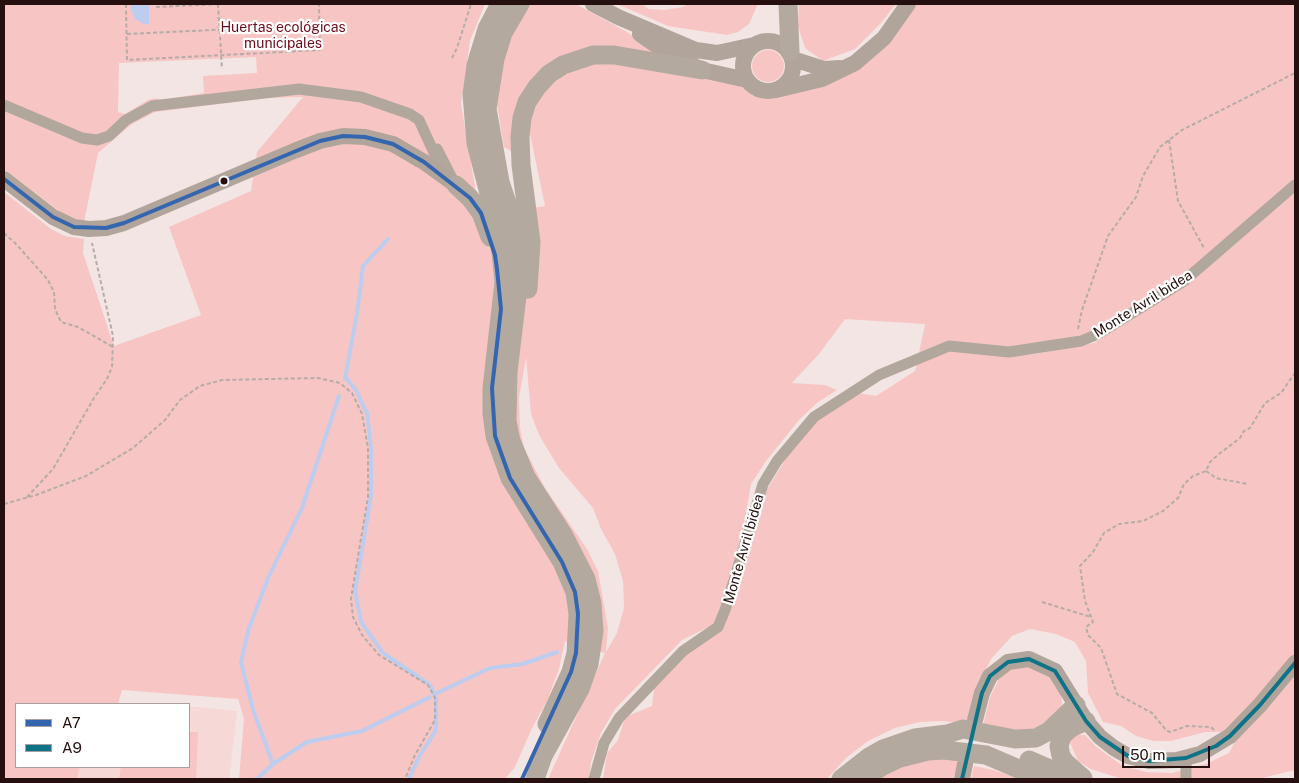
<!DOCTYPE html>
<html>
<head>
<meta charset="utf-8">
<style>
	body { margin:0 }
	#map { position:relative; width:1299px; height:783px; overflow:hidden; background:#f3e5e3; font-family:"Public Sans",sans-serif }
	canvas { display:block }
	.frame { position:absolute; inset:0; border:5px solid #250f0f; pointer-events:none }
	.legend { position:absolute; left:15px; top:703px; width:175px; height:65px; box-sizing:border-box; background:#fff; border:1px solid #a89f9f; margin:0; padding:6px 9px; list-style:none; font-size:15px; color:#250f0f }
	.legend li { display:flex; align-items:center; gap:10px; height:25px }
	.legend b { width:25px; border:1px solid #a89f9f }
	.scale { position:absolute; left:1122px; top:746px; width:88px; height:22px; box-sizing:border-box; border:2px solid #250f0f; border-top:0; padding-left:6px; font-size:15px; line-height:18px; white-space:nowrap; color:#250f0f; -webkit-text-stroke:4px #fff; paint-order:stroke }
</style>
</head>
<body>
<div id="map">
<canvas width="1299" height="783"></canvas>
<div class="frame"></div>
<ul class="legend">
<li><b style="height:6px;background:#3466b0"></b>A7</li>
<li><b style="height:6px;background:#0f7387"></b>A9</li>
</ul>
<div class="scale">50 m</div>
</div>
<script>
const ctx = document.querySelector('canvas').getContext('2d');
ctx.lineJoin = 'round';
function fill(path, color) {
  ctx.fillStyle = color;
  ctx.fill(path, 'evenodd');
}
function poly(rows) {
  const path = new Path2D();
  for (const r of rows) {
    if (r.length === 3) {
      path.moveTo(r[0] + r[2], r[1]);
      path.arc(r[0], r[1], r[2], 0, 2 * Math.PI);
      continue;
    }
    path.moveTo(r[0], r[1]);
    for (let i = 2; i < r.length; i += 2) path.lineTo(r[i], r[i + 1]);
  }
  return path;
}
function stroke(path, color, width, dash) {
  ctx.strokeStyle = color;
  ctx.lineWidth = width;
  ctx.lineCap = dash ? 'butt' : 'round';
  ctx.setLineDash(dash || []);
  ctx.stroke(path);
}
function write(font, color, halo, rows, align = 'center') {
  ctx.font = font + ' "Public Sans",sans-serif';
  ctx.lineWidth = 4.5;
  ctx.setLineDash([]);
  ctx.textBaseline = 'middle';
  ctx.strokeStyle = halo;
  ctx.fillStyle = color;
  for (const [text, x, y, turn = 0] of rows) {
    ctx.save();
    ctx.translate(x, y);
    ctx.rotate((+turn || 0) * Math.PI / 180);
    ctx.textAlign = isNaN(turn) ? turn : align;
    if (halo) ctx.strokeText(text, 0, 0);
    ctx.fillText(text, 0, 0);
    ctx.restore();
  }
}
fill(poly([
	[189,706,237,711,229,779,77,779,80,767,189,767]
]), '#f6d8d6');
fill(poly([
	[4,4,485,4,470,41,461,104,480,216,545,206,530,134,530,115,537,98,557,73,597,60,741,84,761,95,774,96,834,80,913,4,1295,4,1295,178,1183,277,1098,329,1083,335,1025,346,919,353,925,324,845,319,819,354,792,383,825,385,837,390,818,402,799,420,766,461,751,484,742,535,720,613,713,625,682,640,615,709,601,733,591,762,589,779,548,779,605,653,565,641,559,669,547,701,532,728,515,767,505,779,239,779,244,719,238,699,122,690,118,704,16,704,16,767,80,767,77,779,4,779,4,192,51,229,65,236,84,239,83,253,114,346,201,315,169,227,251,191,257,152,303,97,267,98,155,112,132,124,98,153,84,222,62,213,4,169],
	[256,57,257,73,203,76,204,93,161,100,156,98,148,100,125,114,118,112,119,63],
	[526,357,531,414,539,435,559,468,593,508,601,529,615,554,623,581,624,608,617,633,606,652,608,628,598,571,587,549,545,488,524,448,520,428,519,398],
	[526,4,576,4,627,32,665,58,559,59,511,151,504,147,497,105,498,86,506,41],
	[617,4,642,4,649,9,664,10,683,7,687,4,758,4,749,24,738,32,727,35,668,26],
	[799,4,896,4,881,23,855,49,823,61,805,48,798,26],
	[768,66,16],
	[1295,191,1295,655,1244,713,1223,732,1205,732,1171,741,1154,741,1136,736,1121,726,1103,722,1088,693,1086,661,1075,642,1056,634,1030,629,1012,636,991,659,974,694,967,723,940,721,920,722,895,728,868,741,846,758,827,779,603,779,607,753,618,740,625,717,652,706,654,689,689,652,719,633,725,625,765,493,789,453,821,414,858,393,876,396,915,371,917,364,949,350,1006,356,1035,354,1094,343,1180,289],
	[1025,665,1048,674,1061,693,1062,704,1059,713,1052,721,1030,731,983,726,990,697,999,679,1011,668],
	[1295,675,1295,770,1258,779,1122,779,1091,769,1078,761,1069,740,1076,735,1085,735,1095,746,1123,766,1146,772,1172,773,1206,764,1229,753,1234,743],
	[189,732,198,732,196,779,119,779,121,767,189,767],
	[934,757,959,761,953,779,870,779,891,767],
	[974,766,993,770,1021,779,971,779]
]), '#f7c6c4');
fill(poly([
	[133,4,149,4,149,23,145,25,135,19,130,8]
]), '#bdcdef');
stroke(poly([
	[345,377,356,390,366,412],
	[345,379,357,313,363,266,388,239],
	[367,412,371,447,371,496,355,591,361,622,383,653,430,685,436,698,436,730,419,757,409,779],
	[437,693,490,668,523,664,557,652],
	[273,764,253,710,241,662,248,631,268,578,302,508,339,396],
	[257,779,273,764,307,742,362,731,430,697]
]), '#bdcdef', 4);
stroke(poly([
	[126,4,127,60,320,50,319,4],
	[218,4,222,69],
	[156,7,221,4],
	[127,34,319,25],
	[452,58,457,48,471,4],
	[1169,140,1178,201,1204,248],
	[4,233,17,245,48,280,54,292,55,309,61,322,78,327,113,347],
	[1078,329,1082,310,1108,236,1136,197,1143,176,1160,147,1182,130,1295,73],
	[1206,471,1216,478,1247,484],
	[27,497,53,469,94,398,107,379,112,367,113,336,92,243],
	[4,504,36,495,86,476,133,448,165,420,180,400,200,386,222,380,318,378,340,383,352,393,362,414,368,448,368,497,355,574,351,599,353,617,362,635,379,655,428,685,435,698,435,720,415,755,405,779],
	[1042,602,1091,617],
	[1214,730,1211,727,1187,726,1170,732,1166,730,1152,713,1117,694,1101,648,1088,635,1086,627,1093,622,1085,601,1080,566,1093,552,1104,533,1119,524,1143,521,1163,511,1178,498,1184,484,1193,476,1206,471,1210,462,1219,454,1240,438,1244,431,1250,428,1265,403,1281,393,1295,373]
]), '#b6aca7', 2, [4, 2.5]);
stroke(poly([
	[4,105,82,138,97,140,109,136,126,120,152,106,299,89,361,97,410,114,419,120,436,157,436,170],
	[437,149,455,184],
	[1186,758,1186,779],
	[594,779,604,743,619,718,683,651,718,627,725,610,763,484,777,461,814,417,879,375,949,346,1009,352,1081,341,1098,334,1184,281,1295,185]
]), '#b1a79d', 11);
stroke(poly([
	[593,4,618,17,696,50,717,53,754,45],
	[640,34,660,48,702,70,747,80],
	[768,66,25],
	[793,59,824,69,840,68],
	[776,90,822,79,855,63,884,38,908,4],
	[4,179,53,217,74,227,89,229,106,228,124,223,294,151,320,141,343,136,365,137,393,144,424,162,456,185],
	[975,720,982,693,990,676,1008,662,1029,659,1055,671,1086,721,1100,737,1114,748,1128,756,1149,761,1177,760,1200,754,1230,736,1260,705,1295,663],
	[962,779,965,764]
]), '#b1a59b', 16);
stroke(poly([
	[500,4,487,29,476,65,472,94,476,143,499,232,504,282,492,388,492,413,495,436,510,478,562,562,575,592,578,614,576,653,571,672,547,724],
	[520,4,503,33,495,59,487,109,500,182,513,221,518,248,517,296,508,372,507,421,511,441,526,477,564,536,586,579,592,603,594,631,589,664,580,689,543,756,535,779],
	[788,4,790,52],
	[456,185,470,198,481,213,490,237],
	[528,289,531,242,521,165,520,137,522,118,527,102,537,87,549,74,563,65,593,55,614,55,702,70],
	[1029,760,1073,779],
	[1083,778,1065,762,1061,756,1059,746,1062,736,1071,728,1086,721],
	[841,779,869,757,883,749,915,738,947,734,963,729,1015,739,1036,738,1049,731,1076,705],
	[863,779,881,767,900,758,928,751,944,750,986,755,1042,779]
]), '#b4a99f', 19);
stroke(poly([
	[4,179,53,217,74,227,106,228,124,223,320,141,343,136,365,137,393,144,424,162,470,198,481,213,495,255,497,269,501,309,492,388,495,436,510,478,562,562,575,592,578,614,576,653,571,672,522,779]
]), '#3466b0', 4);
stroke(poly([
	[962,779,982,693,990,676,1008,662,1029,659,1055,671,1086,721,1100,737,1128,756,1149,761,1186,758,1216,746,1230,736,1260,705,1295,663]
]), '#0f7387', 4);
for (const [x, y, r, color] of [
	[224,181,4.5,"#250f0f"]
]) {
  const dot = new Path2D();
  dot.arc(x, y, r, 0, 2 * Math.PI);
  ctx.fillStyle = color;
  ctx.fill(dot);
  stroke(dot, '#fff', 2);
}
write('14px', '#6b0b18', '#fff', [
	["Huertas ecológicas",283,28],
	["municipales",283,44]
]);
write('14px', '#250f0f', '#fff', [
	["Monte Avril bidea",1143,304,-32],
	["Monte Avril bidea",744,549,-74]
]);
</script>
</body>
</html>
